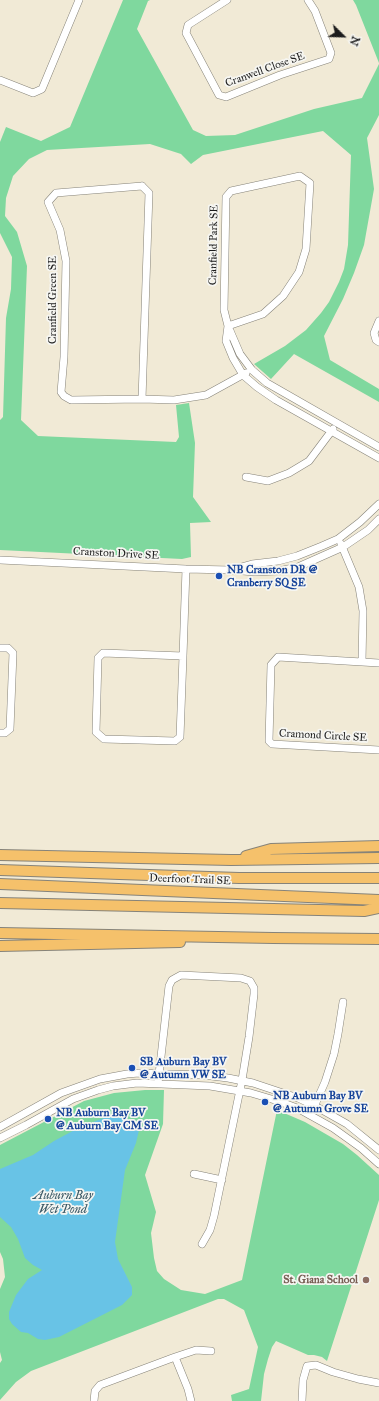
<!DOCTYPE html>
<html>
<head>
<meta charset="utf-8">
<style>
	body { margin:0 }
	#map { position:relative; width:379px; height:1401px; overflow:hidden; background:#f1ead6; font-family:"IM FELL Great Primer",serif }
	canvas { display:block }
	.north { position:absolute; left:323px; top:16px; width:40px; height:40px; -webkit-text-stroke:3px #f6f6f2; paint-order:stroke; rotate:113deg; font-size:11px; font-weight:700; line-height:16px; text-align:center; color:#1c1c1c }
	.north::after { content:''; display:block; margin:auto; width:14px; height:18px; background:#1c1c1c; clip-path:polygon(50% 0,100% 100%,50% 72%,0 100%) }
</style>
</head>
<body>
<div id="map">
<canvas width="379" height="1401"></canvas>
<div class="north">N</div>
</div>
<script>
const ctx = document.querySelector('canvas').getContext('2d');
ctx.lineJoin = 'round';
function fill(path, color) {
  ctx.fillStyle = color;
  ctx.fill(path, 'evenodd');
}
function poly(rows) {
  const path = new Path2D();
  for (const r of rows) {
    path.moveTo(r[0], r[1]);
    for (let i = 2; i < r.length; i += 2) path.lineTo(r[i], r[i + 1]);
  }
  return path;
}
function stroke(path, color, width, dash) {
  ctx.strokeStyle = color;
  ctx.lineWidth = width;
  ctx.lineCap = dash ? 'butt' : 'round';
  ctx.setLineDash(dash || []);
  ctx.stroke(path);
}
function write(font, color, halo, rows, align = 'center') {
  ctx.font = font + ' "IM FELL Great Primer",serif';
  ctx.lineWidth = 3.5;
  ctx.setLineDash([]);
  ctx.textBaseline = 'middle';
  ctx.strokeStyle = halo;
  ctx.fillStyle = color;
  for (const [text, x, y, turn = 0] of rows) {
    ctx.save();
    ctx.translate(x, y);
    ctx.rotate((+turn || 0) * Math.PI / 180);
    ctx.textAlign = isNaN(turn) ? turn : align;
    if (halo) ctx.strokeText(text, 0, 0);
    ctx.fillText(text, 0, 0);
    ctx.restore();
  }
}
fill(poly([
	[123,0,150,0,148,1,137,29,193,130,206,136,235,135,314,109,362,98,379,64,379,115,367,138,374,189,364,245,354,273,343,299,324,336,330,360,379,389,379,402,294,354,271,379,254,364,285,346,306,330,321,313,329,302,339,282,344,269,348,245,351,155,323,131,203,155,191,164,181,154,150,144,47,150,29,159,13,176,6,198,5,216,17,232,27,266,21,420,38,436,176,442,179,437,176,405,189,403,195,443,193,497,211,522,190,523,191,557,182,559,0,550,0,420,3,417,6,318,11,289,12,257,0,233,0,142,6,127,41,141,70,127],
	[353,0,379,0,379,63,356,5],
	[145,1090,164,1090,163,1124,145,1175,156,1212,151,1233,154,1258,157,1271,164,1279,181,1290,205,1294,242,1280,277,1110,305,1122,343,1144,357,1155,379,1175,379,1200,327,1361,322,1357,314,1355,308,1355,276,1341,272,1347,268,1359,264,1374,261,1401,232,1401,231,1395,249,1389,258,1347,244,1310,224,1299,218,1299,31,1371,16,1382,0,1400,0,1363,2,1360,0,1352,0,1289,5,1277,3,1259,0,1252,0,1145,84,1101,114,1093]
]), '#7fd89e');
fill(poly([
	[115,1114,122,1115,129,1121,135,1123,139,1130,136,1143,125,1170,115,1242,118,1259,132,1287,132,1295,122,1305,59,1337,45,1340,38,1339,28,1333,21,1332,12,1324,9,1319,9,1312,16,1295,28,1279,42,1270,33,1265,25,1258,18,1239,11,1227,0,1217,0,1169,33,1155,54,1141,82,1126]
]), '#68c3e6');
const minor = poly([
	[227,0,188,25,186,33,219,95,226,97,280,75,329,59,331,53,315,11,308,0],
	[0,80,33,93,42,89,79,0],
	[142,186,149,193,142,399,71,400,64,396,61,392,64,357,66,261,60,230,48,202,56,193,142,186],
	[379,321,374,333,376,340,379,342],
	[228,326,263,314,283,296,299,272,306,249,310,183,300,176,231,191,226,197,224,310,228,326,240,354,252,370,267,383,379,447],
	[228,326,226,341,233,358,243,375,257,387,276,400,379,458],
	[142,399,174,400,206,395,246,373],
	[246,477,268,481,289,473,309,461,333,429],
	[341,544,359,587,363,611,362,662],
	[0,560,186,569,230,570,255,572,278,571,298,567,343,547,368,530,379,519],
	[234,569,252,564,278,561,297,556,322,546,338,539,360,522,379,504],
	[0,648,8,648,13,653,10,729,5,733,0,733],
	[183,656,103,653,98,658,96,732,104,739,175,741,180,737,183,656,186,569],
	[379,663,278,657,271,665,269,741,272,744,379,750],
	[158,1083,169,986,172,980,181,975,241,978,250,981,254,988,254,994,249,1037,242,1080,214,1216,210,1230,202,1244],
	[313,1109,325,1082,334,1054,338,1034,343,1002],
	[0,1127,61,1093,100,1079,127,1074,139,1073,203,1075,228,1078,253,1083,298,1098,315,1106,347,1124,379,1150],
	[0,1138,26,1125,73,1099,98,1090,113,1086,137,1083,210,1086,251,1093,278,1101,297,1108,333,1128,361,1148,379,1164],
	[194,1174,222,1180],
	[175,1357,196,1350,211,1351],
	[94,1401,95,1391,100,1385,175,1357,188,1389,191,1401],
	[302,1401,303,1380,307,1366,316,1365,333,1372,358,1379,379,1383]
]);
const highway = poly([
	[0,855,231,860,379,858],
	[246,856,271,849,379,846],
	[0,870,239,878,379,878],
	[0,884,379,900],
	[0,903,364,911,379,908],
	[0,933,273,938,379,939],
	[0,946,180,942]
]);
stroke(minor, '#868379', 8);
stroke(highway, '#868379', 12);
stroke(minor, '#fff', 7);
stroke(highway, '#f5c16b', 10);
for (const [x, y, r, color] of [
	[219,576,4,"#1a4fb4"],
	[132,1068,4,"#1a4fb4"],
	[265,1102,4,"#1a4fb4"],
	[48,1119,4,"#1a4fb4"],
	[366,1280,4,"#8d6e63"]
]) {
  const dot = new Path2D();
  dot.arc(x, y, r, 0, 2 * Math.PI);
  ctx.fillStyle = color;
  ctx.fill(dot);
  stroke(dot, '#f6f6f2', 1.5);
}
write('11px', '#1c1c1c', '#f6f6f2', [
	["Cranwell Close SE",265,70,-20],
	["Cranfield Park SE",214,245,-89],
	["Cranfield Green SE",53,300,-90],
	["Cranston Drive SE",116,554,3],
	["Cramond Circle SE",323,736,3],
	["Deerfoot Trail SE",190,880,2]
]);
write('bold 11px', '#164399', '#f6f6f2', [
	["NB Cranston DR @",227,570],
	["Cranberry SQ SE",227,583],
	["SB Auburn Bay BV",140,1062],
	["@ Autumn VW SE",140,1075],
	["NB Auburn Bay BV",273,1096],
	["@ Autumn Grove SE",273,1109],
	["NB Auburn Bay BV",56,1113],
	["@ Auburn Bay CM SE",56,1126]
], 'left');
write('bold 11px', '#785e54', '#f6f6f2', [
	["St. Giana School",358,1280]
], 'right');
write('italic 12px', '#375663', '#f6f6f2', [
	["Auburn Bay",63,1196],
	["Wet Pond",63,1210]
]);
</script>
</body>
</html>
